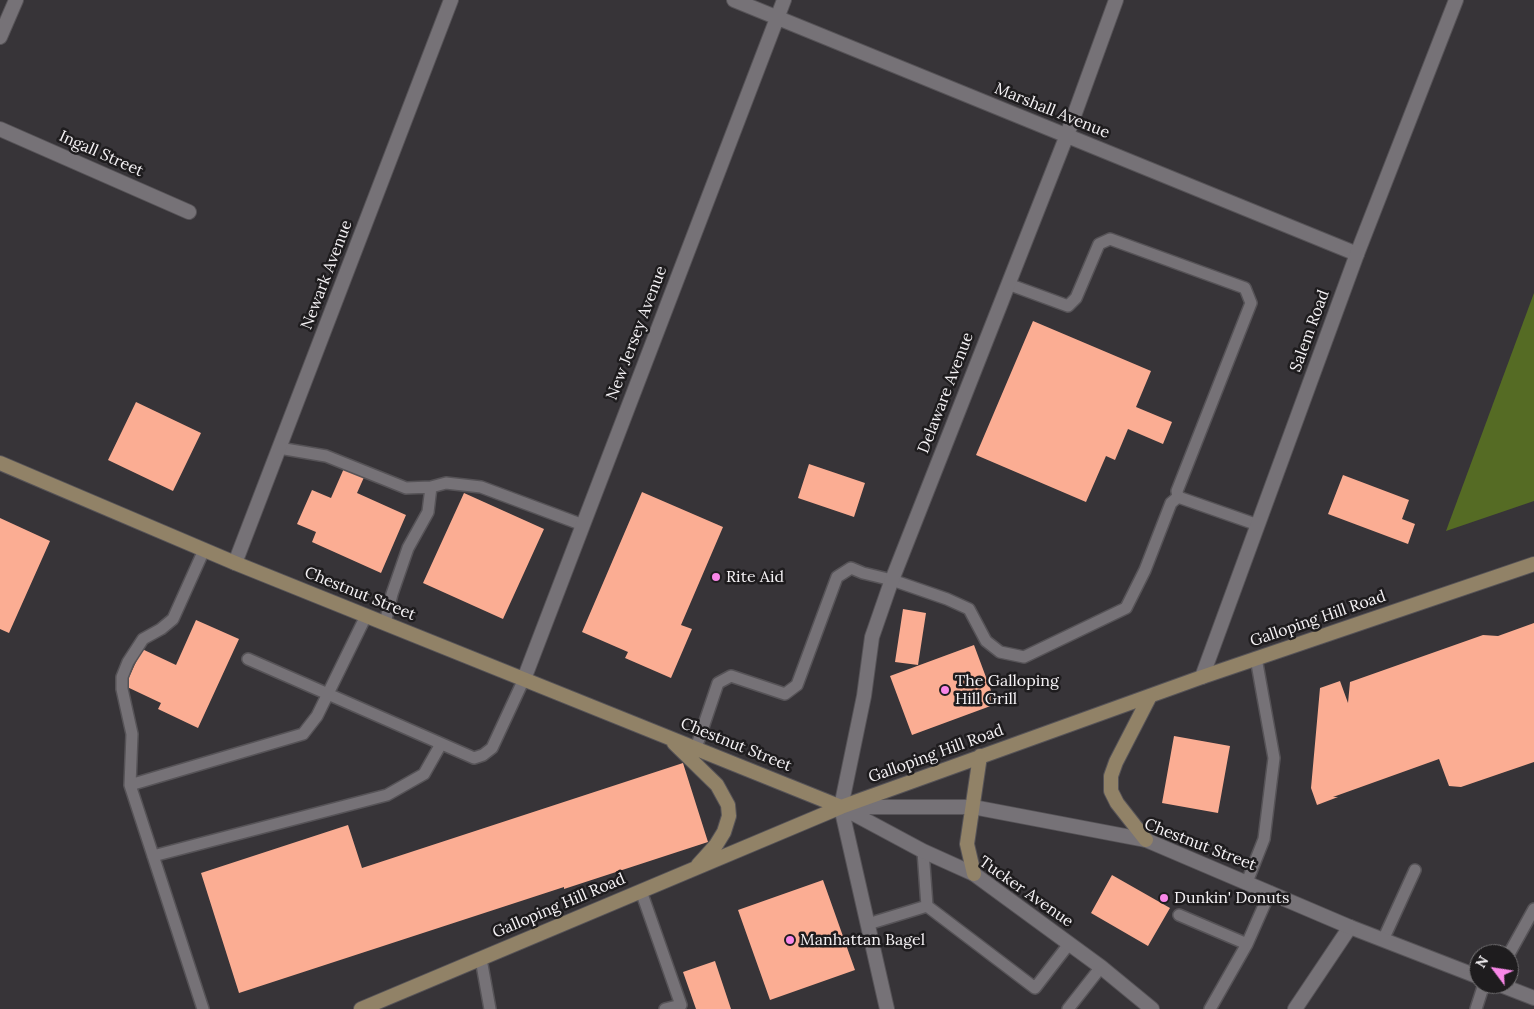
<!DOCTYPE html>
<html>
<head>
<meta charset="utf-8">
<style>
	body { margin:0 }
	#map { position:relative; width:1534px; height:1009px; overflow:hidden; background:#373438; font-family:Lora,serif }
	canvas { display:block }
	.north { position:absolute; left:1469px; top:944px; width:50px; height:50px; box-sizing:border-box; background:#1e1c1e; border:1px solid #747274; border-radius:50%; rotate:301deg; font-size:14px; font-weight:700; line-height:20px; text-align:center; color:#f5f2f5 }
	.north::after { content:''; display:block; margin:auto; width:18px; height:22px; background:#f987e8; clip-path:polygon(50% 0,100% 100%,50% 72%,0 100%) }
</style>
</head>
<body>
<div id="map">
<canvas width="1534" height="1009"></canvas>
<div class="north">N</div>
</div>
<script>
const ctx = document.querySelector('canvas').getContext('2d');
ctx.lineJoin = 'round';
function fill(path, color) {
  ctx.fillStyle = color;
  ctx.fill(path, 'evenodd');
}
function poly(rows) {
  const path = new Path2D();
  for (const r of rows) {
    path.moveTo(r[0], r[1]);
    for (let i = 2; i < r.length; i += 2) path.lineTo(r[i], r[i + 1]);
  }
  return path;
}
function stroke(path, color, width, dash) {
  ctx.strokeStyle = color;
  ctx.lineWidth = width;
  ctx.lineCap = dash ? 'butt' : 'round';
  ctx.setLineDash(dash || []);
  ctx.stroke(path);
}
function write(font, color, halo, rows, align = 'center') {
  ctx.font = font + ' Lora,serif';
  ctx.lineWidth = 5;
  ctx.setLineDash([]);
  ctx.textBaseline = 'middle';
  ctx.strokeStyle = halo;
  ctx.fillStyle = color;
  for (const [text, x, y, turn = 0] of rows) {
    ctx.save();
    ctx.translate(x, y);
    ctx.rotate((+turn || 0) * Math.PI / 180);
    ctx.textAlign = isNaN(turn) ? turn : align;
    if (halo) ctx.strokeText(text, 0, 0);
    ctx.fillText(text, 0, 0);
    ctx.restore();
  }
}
fill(poly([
	[1534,293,1534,501,1446,531]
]), '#556b24');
fill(poly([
	[1033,321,1151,371,1136,407,1172,422,1163,444,1128,429,1115,460,1106,456,1086,502,976,455],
	[136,402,201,433,173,491,108,460],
	[809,464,865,483,854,517,798,498],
	[345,466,365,475,357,493,406,515,381,573,312,542,316,532,297,524,312,490,331,498],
	[1343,475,1409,500,1402,519,1415,524,1408,544,1328,514],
	[642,492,723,527,681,625,692,629,671,678,625,658,628,652,582,632],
	[464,493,544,529,503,619,423,583],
	[0,518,50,541,9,633,0,629],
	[903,609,926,613,918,665,895,662],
	[196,620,239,639,198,728,158,709,161,703,125,686,142,649,176,665],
	[1534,623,1534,762,1461,787,1449,786,1439,759,1333,797,1338,797,1317,805,1311,788,1320,688,1340,681,1348,703,1350,682,1483,635,1498,636],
	[974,645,996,704,912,735,890,676],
	[1174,736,1230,746,1218,813,1162,803],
	[683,763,708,842,564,889,564,887,239,993,201,873,348,825,362,868],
	[1112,875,1170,908,1148,946,1091,913],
	[823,880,855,970,770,1000,738,910],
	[715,961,731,1009,696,1009,683,972]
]), '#fbad93');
const service = poly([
	[1008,284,1068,306,1076,298,1099,244,1110,239,1245,288,1251,303,1177,491,1178,497],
	[279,448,326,456,406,488,431,487,428,512,408,548,392,594,385,623],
	[431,487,446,483,481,487,583,525],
	[248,659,474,758,483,755,492,748,524,679],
	[696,748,718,683,731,676,785,694,797,685,837,577,851,568,863,573,892,580,947,599,969,609,986,641,1000,652,1024,657,1126,608,1145,570,1171,503,1178,497,1258,525],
	[130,785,132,734,122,689,122,677,128,662,143,639,161,629,173,619,204,550],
	[923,851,927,906],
	[153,856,387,795,424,774,441,744],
	[1247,882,1264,839,1274,758,1256,658],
	[641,891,681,1005,665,1009],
	[1179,915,1247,944],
	[868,924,927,906,1035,988,1069,944],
	[1383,940,1415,870],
	[1509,954,1534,909],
	[481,959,490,1009],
	[203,1009,130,785,303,734,317,716,366,616],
	[1068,1009,1101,967],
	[1210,1009,1247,944,1270,892],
	[1476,1009,1484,984]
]);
const minor = poly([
	[734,0,1357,254],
	[0,37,16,0],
	[0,129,189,212],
	[235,563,451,0],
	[524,679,784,0],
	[841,807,923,851,974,874,1101,967,1152,1009],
	[887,1009,841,807,864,696,872,637,890,585,1067,135,1116,0],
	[1295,1009,1350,927]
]);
const tertiary = poly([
	[1202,677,1357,254,1456,0],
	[845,807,973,807,1146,840,1350,927,1479,977],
	[1498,984,1534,998]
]);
const secondary = poly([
	[0,463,235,563,841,807],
	[674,743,717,785,728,805,729,816,724,832,716,845,698,865],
	[1146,840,1117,803,1111,791,1111,776,1116,762,1150,696],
	[974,874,967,844,980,756],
	[361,1009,841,807,1202,677,1534,564]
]);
stroke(service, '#565357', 14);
stroke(minor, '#565357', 16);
stroke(tertiary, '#565357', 16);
stroke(secondary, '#565357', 16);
stroke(service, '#767277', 11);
stroke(minor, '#767277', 14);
stroke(tertiary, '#767277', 14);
stroke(secondary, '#918267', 14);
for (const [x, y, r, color] of [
	[716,577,5,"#f987e8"],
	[945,690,5,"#f987e8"],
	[1164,898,5,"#f987e8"],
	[790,940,5,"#f987e8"]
]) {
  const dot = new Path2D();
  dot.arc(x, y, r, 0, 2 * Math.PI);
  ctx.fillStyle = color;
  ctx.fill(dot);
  stroke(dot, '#1e1c1e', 2);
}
write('16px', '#f5f2f5', '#1e1c1e', [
	["Marshall Avenue",1052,111,22],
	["Ingall Street",101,154,24],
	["Newark Avenue",327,275,-69],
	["Salem Road",1310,331,-70],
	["New Jersey Avenue",637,333,-69],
	["Delaware Avenue",946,393,-69],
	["Chestnut Street",360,594,22],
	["Galloping Hill Road",1318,619,-19],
	["Chestnut Street",736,745,22],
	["Galloping Hill Road",936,754,-20],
	["Chestnut Street",1200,845,21],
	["Tucker Avenue",1026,892,35],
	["Galloping Hill Road",559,906,-23]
]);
write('16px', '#f5f2f5', '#1e1c1e', [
	["Rite Aid",726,577],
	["The Galloping",955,681],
	["Hill Grill",955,699],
	["Dunkin' Donuts",1174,898],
	["Manhattan Bagel",800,940]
], 'left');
</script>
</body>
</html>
